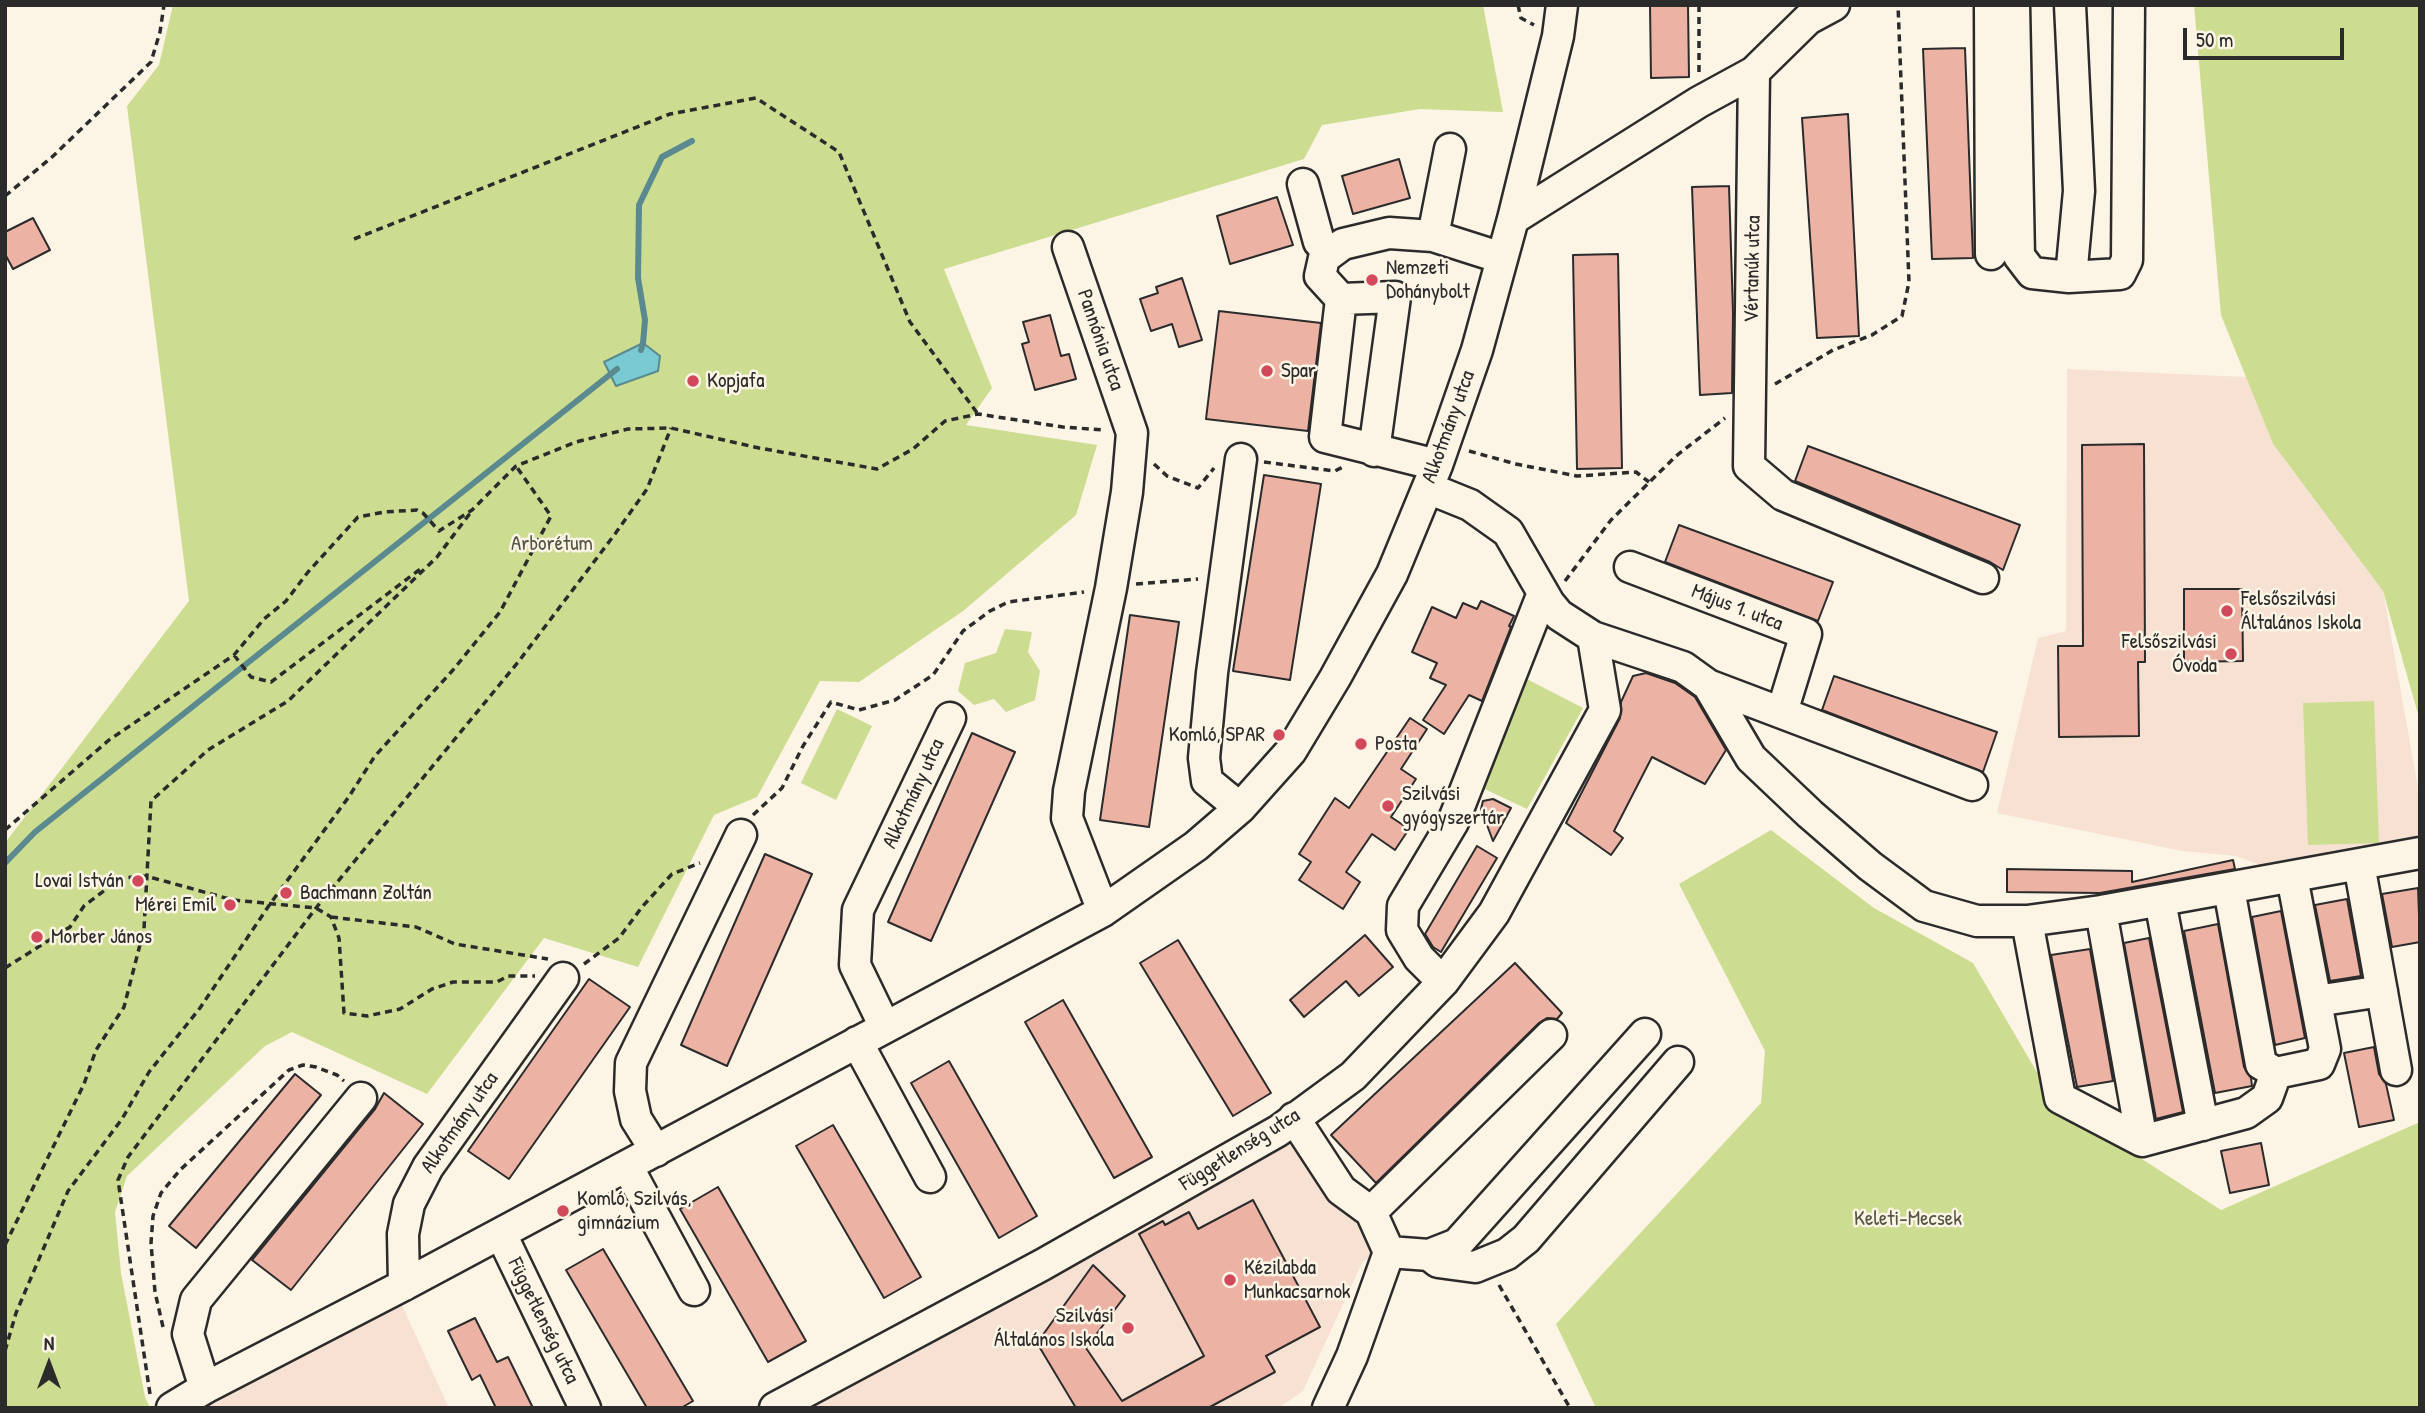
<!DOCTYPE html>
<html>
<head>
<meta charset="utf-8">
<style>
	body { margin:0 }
	#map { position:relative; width:2425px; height:1413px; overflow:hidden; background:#fcf5e5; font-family:"Patrick Hand",sans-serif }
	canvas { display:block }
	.frame { position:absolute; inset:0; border:7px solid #2b2b2b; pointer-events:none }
	.north { position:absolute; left:14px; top:1329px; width:70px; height:70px; -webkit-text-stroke:5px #fcf5e5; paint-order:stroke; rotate:0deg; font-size:19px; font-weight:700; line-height:28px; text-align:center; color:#2b2b2b }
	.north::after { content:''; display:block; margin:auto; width:24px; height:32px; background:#2b2b2b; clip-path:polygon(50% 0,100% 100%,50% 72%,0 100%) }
	.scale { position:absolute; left:2183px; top:28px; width:161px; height:32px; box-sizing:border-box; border:4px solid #2b2b2b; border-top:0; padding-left:9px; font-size:21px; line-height:24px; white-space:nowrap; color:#2b2b2b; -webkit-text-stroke:5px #fcf5e5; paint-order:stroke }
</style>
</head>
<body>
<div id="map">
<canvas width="2425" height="1413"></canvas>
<div class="frame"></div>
<div class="north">N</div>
<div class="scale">50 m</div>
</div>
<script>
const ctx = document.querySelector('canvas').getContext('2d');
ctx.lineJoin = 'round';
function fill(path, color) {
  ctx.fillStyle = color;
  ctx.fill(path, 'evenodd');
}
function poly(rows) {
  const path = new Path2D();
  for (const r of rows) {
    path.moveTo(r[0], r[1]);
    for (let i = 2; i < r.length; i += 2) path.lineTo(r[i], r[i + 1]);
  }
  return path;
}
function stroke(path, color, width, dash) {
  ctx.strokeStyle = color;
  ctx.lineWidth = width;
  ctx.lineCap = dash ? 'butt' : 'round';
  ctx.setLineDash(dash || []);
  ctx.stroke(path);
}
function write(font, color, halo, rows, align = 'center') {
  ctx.font = font + ' "Patrick Hand",sans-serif';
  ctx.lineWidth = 5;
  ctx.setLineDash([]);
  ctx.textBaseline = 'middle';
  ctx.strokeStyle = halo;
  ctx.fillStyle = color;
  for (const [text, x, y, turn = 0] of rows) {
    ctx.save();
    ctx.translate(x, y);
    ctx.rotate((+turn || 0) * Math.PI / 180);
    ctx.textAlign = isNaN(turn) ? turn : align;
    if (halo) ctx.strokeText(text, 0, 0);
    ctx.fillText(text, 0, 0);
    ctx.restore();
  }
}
fill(poly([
	[2067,369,2246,377,2273,444,2383,591,2420,799,2420,853,2292,877,2236,856,2182,851,1997,813,2038,638,2066,631],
	[1278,1131,1337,1191,1389,1252,1363,1261,1303,1391,1279,1408,775,1408],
	[401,1303,449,1408,203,1408]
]), '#f7e1d2');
fill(poly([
	[173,5,1483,5,1503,112,1420,109,1322,125,1304,159,944,269,992,388,966,425,1097,445,1076,515,963,611,859,682,820,681,757,797,714,815,638,967,544,938,427,1094,292,1032,265,1046,127,1176,115,1212,121,1273,145,1397,150,1408,5,1408,5,843,189,601,127,106,159,65],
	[2194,5,2420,5,2420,721,2383,591,2273,444,2221,315],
	[1005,629,1032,632,1028,652,1040,671,1035,700,1006,712,994,699,974,705,958,691,965,663,996,653],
	[1523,677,1583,708,1527,809,1474,784],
	[2374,701,2379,843,2308,845,2303,703],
	[837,709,872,726,836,800,801,783],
	[1771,830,1874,908,1973,963,2055,1103,2221,1210,2420,1122,2420,1408,1596,1408,1556,1324,1761,1103,1765,1051,1679,884]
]), '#ccdc90');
const water = poly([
	[643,343,660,356,658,371,616,386,604,362,643,343]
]);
fill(water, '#79cad2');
stroke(water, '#5a8a8f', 2);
stroke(poly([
	[641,350,643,343,645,320,638,278,639,205,662,157,692,141],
	[5,863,35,832,617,369]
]), '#5a8a8f', 6);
const building = poly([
	[1650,5,1688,5,1689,77,1651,78,1650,5],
	[1965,48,1973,258,1932,259,1923,49,1965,48],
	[1848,114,1859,336,1817,338,1802,118,1848,114],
	[1399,159,1410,198,1353,214,1342,176,1399,159],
	[1729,186,1733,313,1732,393,1700,395,1692,187,1729,186],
	[1277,197,1293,245,1230,264,1217,216,1277,197],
	[33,218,50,250,13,269,5,254,5,232,33,218],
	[1618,254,1622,468,1577,469,1573,255,1618,254],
	[1182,278,1202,340,1179,347,1172,324,1151,331,1140,299,1158,293,1156,287,1182,278],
	[1219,311,1321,323,1308,431,1206,419,1219,311],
	[1050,315,1061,356,1069,354,1076,379,1035,390,1022,344,1029,342,1023,322,1050,315],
	[2144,444,2145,662,2138,662,2139,736,2059,737,2058,646,2083,646,2082,445,2144,444],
	[1808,446,2020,525,2003,570,1990,562,1795,481,1808,446],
	[1264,475,1321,484,1290,680,1233,671,1264,475],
	[1679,525,1833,582,1818,621,1665,562,1679,525],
	[2184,589,2242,589,2243,661,2184,662,2184,589],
	[1481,601,1514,616,1509,626,1511,627,1482,701,1469,695,1444,734,1423,720,1446,685,1430,678,1437,663,1412,652,1432,607,1456,618,1463,603,1477,609,1481,601],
	[1130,615,1179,622,1149,827,1100,820,1130,615],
	[1646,673,1675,683,1695,697,1726,750,1705,784,1652,757,1614,831,1623,838,1611,855,1566,823,1620,718,1621,702,1633,676,1646,673],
	[1834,676,1997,732,1983,772,1822,710,1834,676],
	[1410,718,1427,729,1401,769,1416,779,1391,817,1409,829,1395,850,1372,834,1346,872,1360,882,1343,909,1299,880,1311,862,1299,854,1335,798,1349,808,1410,718],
	[972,733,1015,752,931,941,888,922,972,733],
	[1493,799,1511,808,1493,841,1481,809,1483,801,1493,799],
	[1477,846,1497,858,1441,952,1433,947,1425,934,1477,846],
	[765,854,812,874,727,1066,681,1045,765,854],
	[2233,860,2235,869,2100,893,2007,892,2007,869,2132,871,2132,882,2233,860],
	[2418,888,2420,942,2392,947,2382,894,2418,888],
	[2347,899,2361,976,2330,981,2315,905,2347,899],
	[2281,911,2305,1038,2275,1045,2252,917,2281,911],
	[2218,924,2244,1067,2251,1078,2252,1086,2215,1093,2184,931,2218,924],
	[1365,935,1393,967,1359,996,1346,981,1304,1017,1290,1000,1365,935],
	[2149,938,2183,1112,2156,1119,2124,943,2149,938],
	[1178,940,1271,1093,1233,1116,1140,963,1178,940],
	[2090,949,2113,1081,2077,1087,2051,955,2090,949],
	[1515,963,1562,1013,1557,1019,1547,1018,1539,1023,1376,1183,1331,1135,1515,963],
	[589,979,630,1007,509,1179,468,1151,589,979],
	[1063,1000,1152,1157,1114,1178,1025,1022,1063,1000],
	[2374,1047,2379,1074,2386,1084,2394,1120,2359,1127,2344,1053,2374,1047],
	[949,1061,1037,1216,999,1238,911,1083,949,1061],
	[295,1074,321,1095,196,1248,169,1226,295,1074],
	[384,1093,423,1124,291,1290,252,1260,375,1109,384,1093],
	[833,1125,921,1277,884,1298,796,1146,833,1125],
	[2261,1143,2269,1185,2230,1193,2221,1151,2261,1143],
	[718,1187,806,1341,768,1362,680,1209,718,1187],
	[1253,1200,1320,1327,1266,1356,1275,1372,1208,1408,1076,1408,1037,1343,1093,1265,1125,1296,1086,1348,1122,1401,1204,1356,1139,1234,1163,1221,1165,1225,1189,1212,1198,1229,1253,1200],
	[603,1249,693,1401,681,1408,647,1408,566,1270,603,1249],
	[475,1318,497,1362,508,1357,533,1408,496,1408,480,1375,472,1380,448,1331,475,1318]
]);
fill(building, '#ecb3a5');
stroke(building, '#2b2b2b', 2);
const minor = poly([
	[1990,5,1991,254],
	[2014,5,2019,256,2032,273,2069,277,2120,274,2127,260,2129,5],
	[2070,5,2079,191,2071,277],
	[1754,72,1749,466,1783,495,1983,578],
	[1303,184,1319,242,1332,252],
	[1513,219,1699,102,1754,72,1808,19,1834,5],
	[1433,236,1450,149],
	[1068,247,1132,433,1127,492,1111,588,1069,791,1067,818,1103,911],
	[1341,299,1395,297,1374,451],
	[1437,465,1325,437,1341,299,1320,276,1324,258,1343,244,1389,233,1433,236,1502,258],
	[1428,488,1470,505,1508,532,1549,603,1559,615,1593,637,1683,667,1708,685,1751,758,1810,814,1870,866,1924,906,1977,921,2027,921,2101,911,2420,853],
	[1630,567,1806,634,1782,712],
	[1708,685,1972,785],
	[1240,808,1207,781,1204,758,1212,673,1241,459],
	[2359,864,2396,1070],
	[2229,889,2261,1064,2276,1073],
	[2160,901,2203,1125],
	[2101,911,2142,1141],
	[2027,921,2060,1098,2142,1141,2246,1113,2267,1098,2276,1073,2319,1064,2325,1049,2292,877],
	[1443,982,1419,958,1402,930,1403,906,1453,822,1543,593],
	[2316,1001,2382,991],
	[885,1027,855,965,858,910,950,718],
	[857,1042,930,1177],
	[1294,1118,1341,1190,1371,1212],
	[656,1151,636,1119,630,1091,631,1063,741,835],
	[627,1166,694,1290],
	[501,1234,585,1408],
	[1389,1252,1429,1255,1457,1244,1645,1034],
	[1389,1252,1371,1212,1551,1035],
	[1429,1255,1438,1262,1475,1267,1507,1254,1526,1239,1678,1062],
	[404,1285,403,1234,409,1204,428,1167,563,978],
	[205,1388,188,1334,196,1300,361,1098],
	[172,1408,205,1388,404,1285,1103,911,1196,846,1240,808,1291,751,1335,678,1392,574,1437,465,1477,350,1513,219,1558,36,1562,5],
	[775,1408,1042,1265,1278,1131,1353,1076,1443,982,1494,913,1605,710,1593,637],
	[1328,1408,1352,1356,1389,1252]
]);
stroke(minor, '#2b2b2b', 35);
stroke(poly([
	[1518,5,1521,18,1534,25],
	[1699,5,1699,72],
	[5,196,51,158,151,62,160,32,164,5],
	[354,239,670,114,756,98,839,152,910,322,978,414],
	[1775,384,1833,350,1872,335,1902,316,1909,282,1898,5],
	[1469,451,1516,464,1577,476,1636,472,1649,482],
	[1264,462,1335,471,1343,467],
	[1154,464,1167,476,1198,488,1214,468],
	[1565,581,1611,520,1676,456,1725,418],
	[1136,584,1198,579],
	[234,655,251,677,271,682,423,567],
	[753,815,782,788,803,746,831,702,859,710,895,700,933,675,963,631,990,611,1008,602,1084,592],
	[5,830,109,740,234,655,264,619,286,601,308,572,358,517,384,512,417,510,423,513,439,531,472,510,516,466,576,442,628,429,671,428,759,448,877,469,913,449,945,421,978,414,1063,427,1104,430],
	[331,917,416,927,455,944,548,959],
	[584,964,619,938,642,907,672,874,700,863],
	[5,968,70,927,84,906,121,878,146,876,233,900,316,908,331,917,339,938,344,1013,367,1016,400,1009,432,989,453,982,497,982,508,976,535,976],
	[5,1245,84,1084,96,1050,124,1007,144,929,151,801,208,750,288,701,437,557,471,512],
	[1499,1285,1570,1408],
	[163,1327,155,1292,151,1243,153,1216,161,1193,180,1170,289,1070,303,1065,316,1067,337,1075,344,1081],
	[5,1351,16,1313,68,1191,122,1119,149,1072,200,1008,270,904,348,798,375,756,453,670,500,612,551,516,516,466],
	[150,1394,118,1180,128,1157,316,908,519,661,615,534,647,489,671,428]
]), '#2b2b2b', 3.5, [7, 5]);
stroke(minor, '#fcf5e5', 30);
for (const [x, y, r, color] of [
	[1372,280,7,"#d1495b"],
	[1267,371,7,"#d1495b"],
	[693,381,7,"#d1495b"],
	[2227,611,7,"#d1495b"],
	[2231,654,7,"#d1495b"],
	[1279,735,7,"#d1495b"],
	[1361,744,7,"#d1495b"],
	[1388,806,7,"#d1495b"],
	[138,881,7,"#d1495b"],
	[286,893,7,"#d1495b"],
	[230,905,7,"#d1495b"],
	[37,937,7,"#d1495b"],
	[563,1211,7,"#d1495b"],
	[1230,1280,7,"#d1495b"],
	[1128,1328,7,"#d1495b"]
]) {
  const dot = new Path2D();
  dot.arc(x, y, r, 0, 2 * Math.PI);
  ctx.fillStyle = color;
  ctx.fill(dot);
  stroke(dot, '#fcf5e5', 2.5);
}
write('21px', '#2b2b2b', '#fcf5e5', [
	["Nemzeti",1386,268],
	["Dohánybolt",1386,292],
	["Spar",1281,371],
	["Kopjafa",707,381],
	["Felsőszilvási",2241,599],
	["Általános Iskola",2241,623],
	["Felsőszilvási",2217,642,"right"],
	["Óvoda",2217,666,"right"],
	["Komló, SPAR",1265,735,"right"],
	["Posta",1375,744],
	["Szilvási",1402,794],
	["gyógyszertár",1402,818],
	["Lovai István",124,881,"right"],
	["Bachmann Zoltán",300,893],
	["Mérei Emil",216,905,"right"],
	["Morber János",51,937],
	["Komló, Szilvás,",577,1199],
	["gimnázium",577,1223],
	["Kézilabda",1244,1268],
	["Munkacsarnok",1244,1292],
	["Szilvási",1114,1316,"right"],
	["Általános Iskola",1114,1340,"right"]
], 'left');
write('21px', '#2b2b2b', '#fcf5e5', [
	["Vértanúk utca",1753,269,-89],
	["Pannónia utca",1100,340,71],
	["Alkotmány utca",1449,427,-70],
	["Május 1. utca",1737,608,21],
	["Alkotmány utca",914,794,-65],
	["Alkotmány utca",460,1123,-55],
	["Függetlenség utca",1240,1150,-32],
	["Függetlenség utca",543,1321,64]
]);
write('21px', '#535744', '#fcf5e5', [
	["Arborétum",552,544],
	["Keleti-Mecsek",1908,1219]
]);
</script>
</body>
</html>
